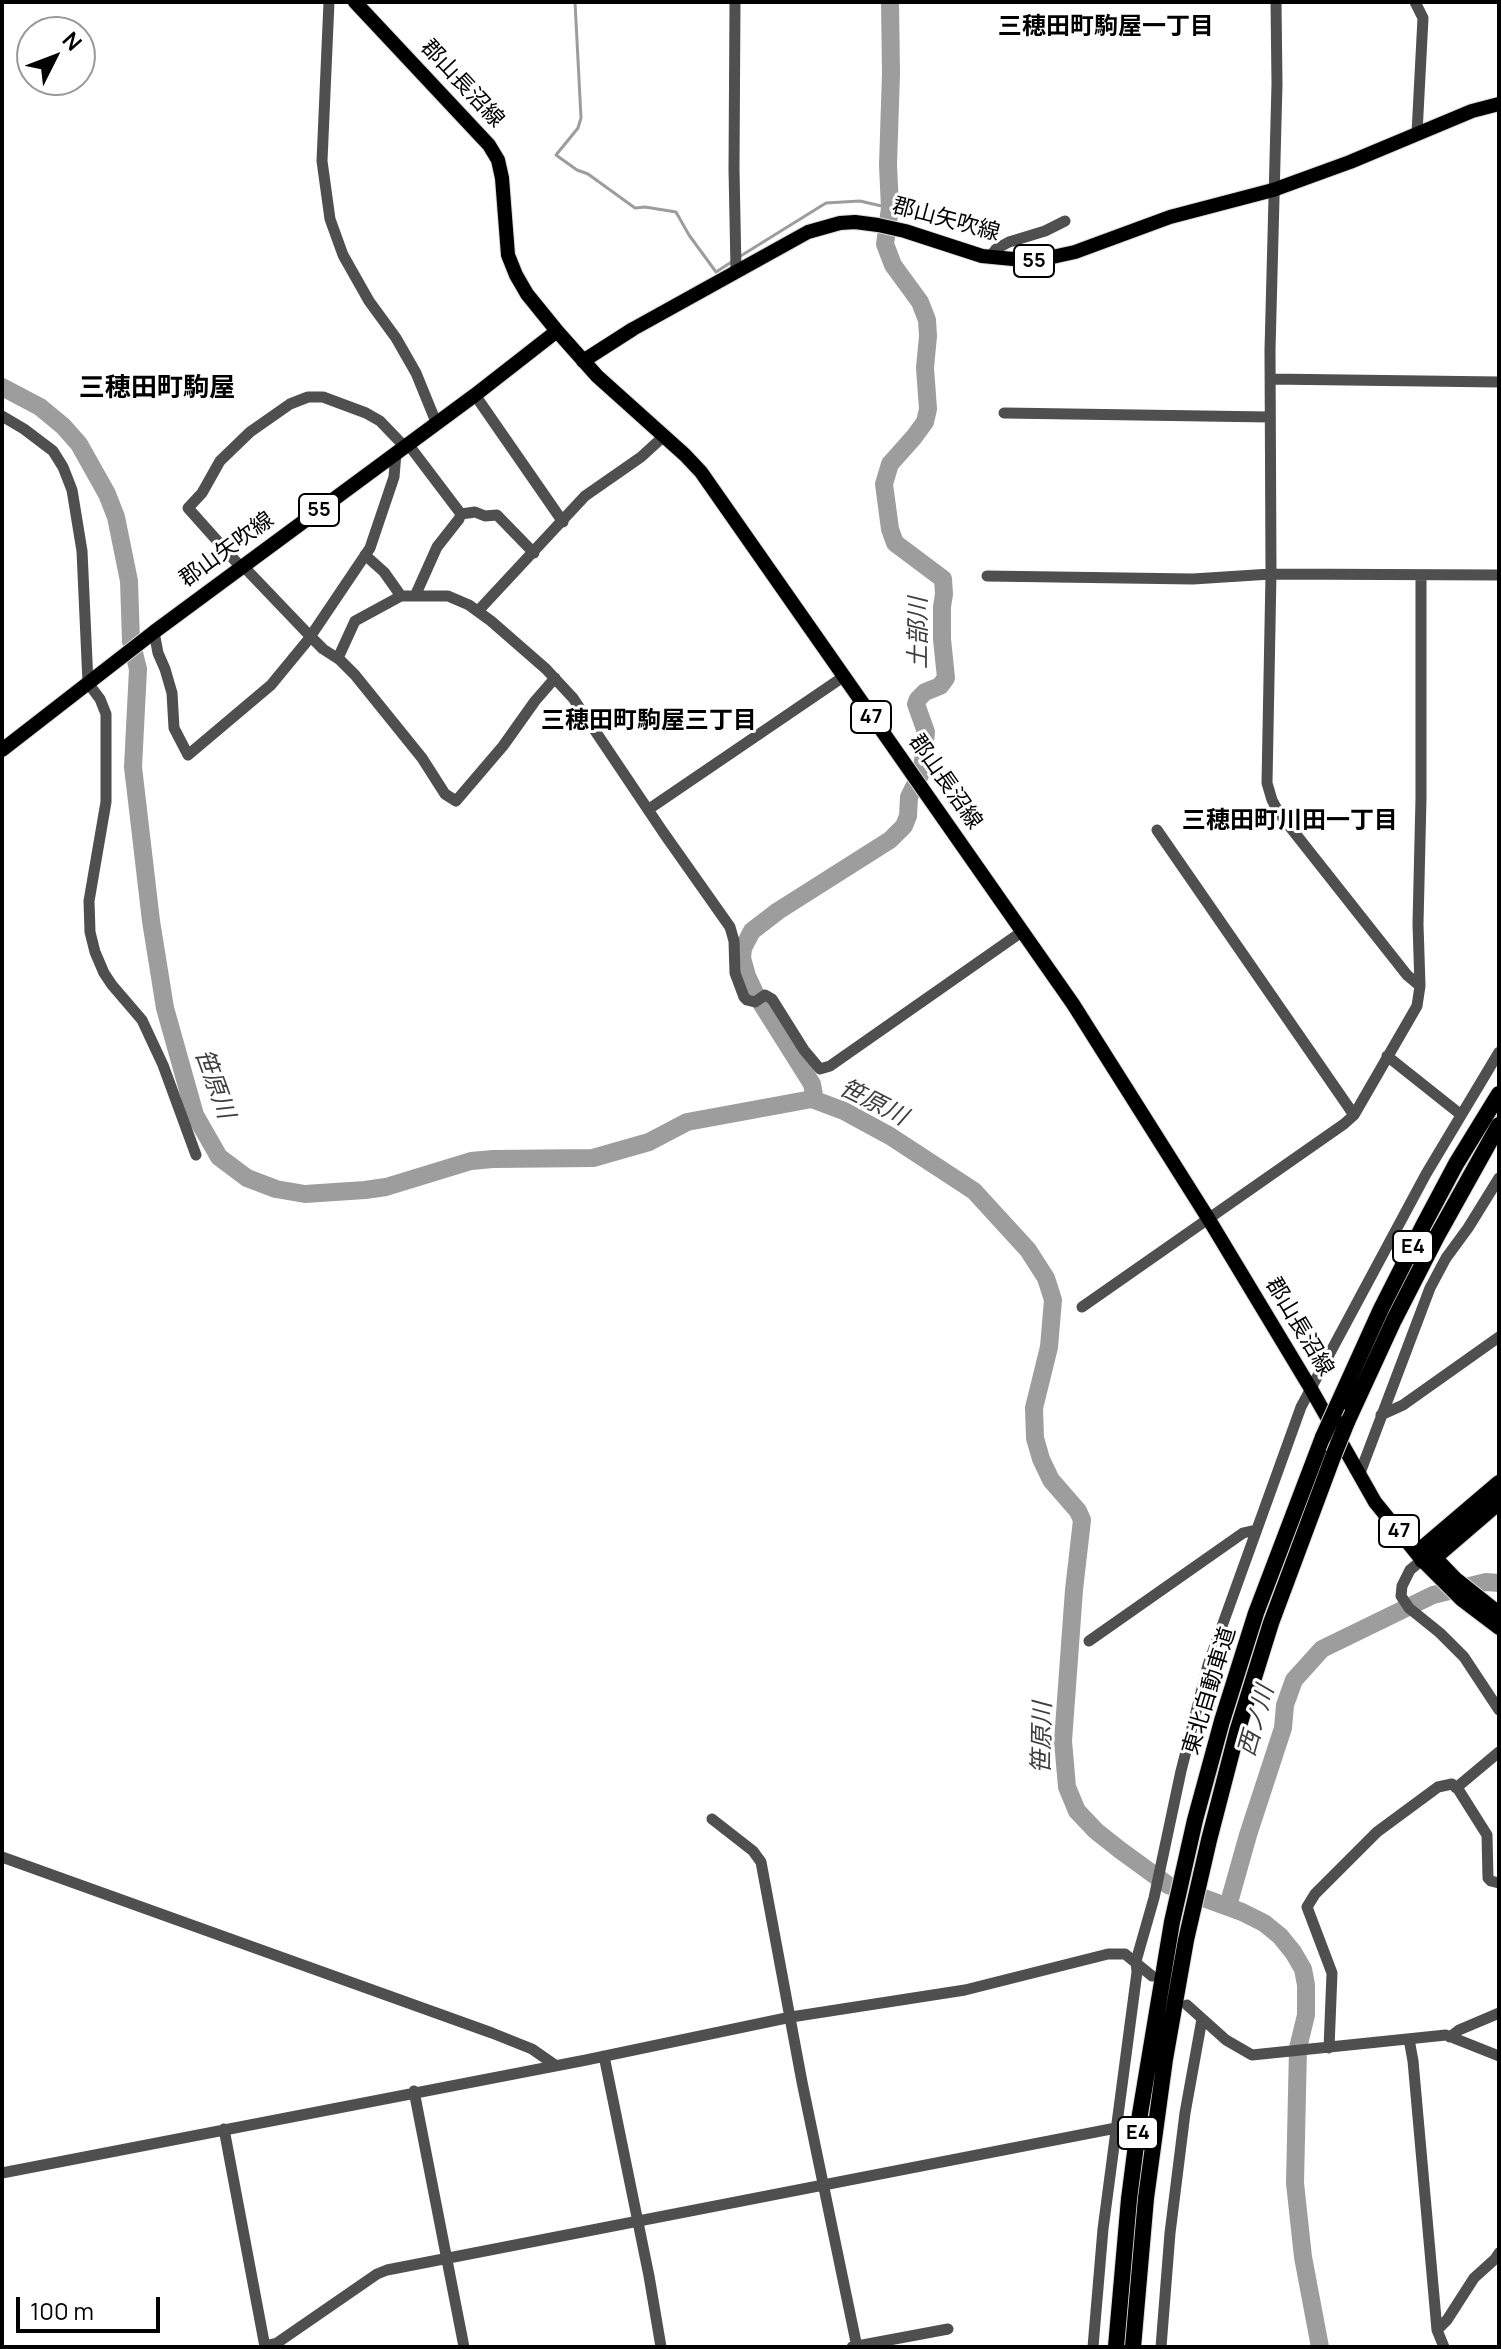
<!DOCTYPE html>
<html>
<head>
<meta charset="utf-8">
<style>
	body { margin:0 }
	#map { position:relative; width:1501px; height:2349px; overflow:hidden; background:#fff; font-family:Manrope,sans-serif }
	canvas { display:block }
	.frame { position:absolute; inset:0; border:4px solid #000; pointer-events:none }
	.north { position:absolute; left:16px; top:16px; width:80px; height:80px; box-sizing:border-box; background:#fff; border:2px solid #999; border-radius:50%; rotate:48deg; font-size:22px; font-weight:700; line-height:32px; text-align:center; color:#000 }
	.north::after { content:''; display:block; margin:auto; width:28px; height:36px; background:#000; clip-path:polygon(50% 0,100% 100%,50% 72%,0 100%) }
	.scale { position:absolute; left:16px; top:2297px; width:144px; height:36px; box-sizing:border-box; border:4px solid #000; border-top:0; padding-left:10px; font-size:24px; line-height:28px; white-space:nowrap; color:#000; -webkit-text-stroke:6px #fff; paint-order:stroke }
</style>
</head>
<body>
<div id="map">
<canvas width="1501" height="2349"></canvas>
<div class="frame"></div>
<div class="north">N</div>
<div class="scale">100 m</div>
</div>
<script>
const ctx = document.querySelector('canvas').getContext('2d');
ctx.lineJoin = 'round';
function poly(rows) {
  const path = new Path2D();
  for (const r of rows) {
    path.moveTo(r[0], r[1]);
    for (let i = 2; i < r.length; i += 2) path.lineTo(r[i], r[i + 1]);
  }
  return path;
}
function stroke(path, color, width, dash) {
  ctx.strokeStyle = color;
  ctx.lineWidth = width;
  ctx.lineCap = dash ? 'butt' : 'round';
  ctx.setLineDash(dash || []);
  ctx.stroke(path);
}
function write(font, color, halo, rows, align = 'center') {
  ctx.font = font + ' Manrope,"Noto Sans JP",sans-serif';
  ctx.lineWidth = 6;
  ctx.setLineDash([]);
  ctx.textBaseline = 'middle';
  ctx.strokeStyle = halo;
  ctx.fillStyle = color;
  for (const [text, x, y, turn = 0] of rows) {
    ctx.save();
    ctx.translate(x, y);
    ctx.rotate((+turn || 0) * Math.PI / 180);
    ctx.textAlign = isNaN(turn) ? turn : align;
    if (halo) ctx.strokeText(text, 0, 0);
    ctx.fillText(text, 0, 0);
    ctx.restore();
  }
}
stroke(poly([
	[575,2,581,118,578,128,556,155,577,170,588,174,635,208,645,207,676,212,689,235,716,272,733,261],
	[739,257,826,203,860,201,890,208]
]), '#9d9d9d', 3);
stroke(poly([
	[2,387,40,407,63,426,79,444,107,494,116,517,129,581,131,641,138,669,133,767,151,921,165,1008,195,1115,219,1157,247,1178,276,1189,305,1194,365,1190,386,1187,471,1161,493,1159,593,1158,649,1142,687,1122,812,1099,844,1111,890,1136,974,1191,1028,1250,1046,1278,1053,1300,1049,1347,1034,1408,1035,1438,1041,1459,1051,1480,1078,1511,1082,1520,1074,1590,1063,1741,1067,1787,1077,1811,1096,1831,1120,1850,1168,1885,1242,1912,1264,1923,1280,1936,1293,1952,1303,1969,1306,1985,1306,2015,1298,2048,1295,2183,1303,2257,1320,2347],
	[812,1099,814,1095,812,1084,756,995,747,976,742,958,743,948,752,931,778,911,890,840,904,826,908,816,909,797,922,771,926,732,916,704,918,699,925,692,940,686,946,678,942,639,942,607,944,594,943,579,895,543,890,529,884,484,890,464,914,437,925,422,928,409,925,368,928,336,927,320,920,302,893,265,885,244,890,208,888,165,891,73,890,2],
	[1228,1906,1248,1835,1283,1728,1285,1705,1294,1680,1322,1649,1433,1595,1486,1582,1499,1583]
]), '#9d9d9d', 18);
const major = poly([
	[355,2,489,145,498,160,502,178,508,255,516,275,527,294,557,331,597,376,685,455,701,472,1073,1004,1208,1218,1311,1389,1375,1502,1422,1560,1462,1600,1499,1628],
	[583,361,633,329,808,232,840,223,855,222,878,225,905,231,982,256,1034,261,1075,252,1170,217,1273,190,1350,162,1472,111,1499,104],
	[2,750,154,632,475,395,557,331],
	[1429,1551,1456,1579,1499,1613]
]);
const highway = poly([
	[1337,1406,1381,1309,1423,1226,1456,1164,1499,1094],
	[1347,1422,1394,1320,1437,1236,1499,1125],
	[1499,1483,1425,1546,1422,1560,1435,1557,1499,1502],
	[1116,2347,1129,2199,1140,2114,1172,1922,1195,1820,1222,1721,1256,1613,1323,1437],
	[1133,2347,1146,2198,1165,2059,1186,1940,1209,1840,1237,1732,1271,1623,1334,1454]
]);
stroke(major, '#dbdbdb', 16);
stroke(highway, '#dbdbdb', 18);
stroke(poly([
	[329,2,322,161,330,219,343,255,369,301,396,338,416,373,436,422],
	[735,2,734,169,736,270],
	[1276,2,1277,84,1270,350,1271,574,1267,783,1272,800,1279,813,1407,975,1420,986],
	[1415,2,1423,18,1417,133],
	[990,257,996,249,1009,242,1045,231,1065,221],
	[1270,379,1499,382],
	[475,395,563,522],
	[1004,413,1270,417],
	[2,416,24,429,53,451,63,467,72,490,82,551,88,683,100,699,106,714,106,802,89,901,90,932,95,952,104,973,112,985,142,1020,163,1065,196,1155],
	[408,444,461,514,459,519,437,547,415,596],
	[405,447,380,421,366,413,323,397,308,397,290,404,250,432,220,461,202,493,188,508,238,564,245,568,310,636,323,649,340,660,355,675,422,758,445,794,456,801,503,746,535,701,555,678],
	[461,514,475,512,485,516,497,515,534,553],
	[365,555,384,572,401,596],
	[987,576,1193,579,1271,574,1499,575],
	[478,611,585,496,641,457,664,436],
	[154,632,158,653,165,669,172,693,174,728,188,755,271,685,308,640,370,548,394,477,396,453],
	[338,658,355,621,401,596,448,596,469,605,491,621,546,669,573,698,663,832,730,927,734,941,735,973,744,997,747,1000,755,1002,765,995,772,999,804,1050,820,1069,830,1066,1023,931],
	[649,809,843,677],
	[1157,830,1354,1115],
	[1387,1056,1460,1114],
	[1082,1307,1344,1124,1354,1115,1417,1006,1420,986,1418,924,1421,798,1421,575],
	[1381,1415,1403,1405,1499,1337],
	[1360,1473,1430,1288,1446,1258,1468,1228,1499,1178],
	[1422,1560,1410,1570,1402,1586,1401,1596,1409,1608,1440,1633,1464,1657,1499,1710],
	[1089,1641,1243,1533,1256,1530],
	[1456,1788,1499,1752],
	[712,1819,753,1851,761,1862,802,2082,857,2347],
	[2,1857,492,2033,532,2049,555,2065],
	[1187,2005,1226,2040,1252,2055,1446,2035,1499,2056],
	[1450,2037,1459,2030,1499,2013],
	[1409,2039,1413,2061,1437,2330],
	[1329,2048,1332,1973,1307,1907,1315,1894,1377,1832,1438,1787,1452,1784,1458,1789,1487,1835,1488,1878,1491,1881,1499,1883],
	[604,2056,649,2276,661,2347],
	[414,2091,464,2347],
	[224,2129,265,2347],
	[2,2173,586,2060,791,2017,965,1990,1108,1954,1125,1954,1152,1976],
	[265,2346,277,2343,377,2274,387,2270,1116,2128],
	[852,2347,948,2329],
	[1093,2347,1103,2229,1137,1972,1136,1961,1154,1898,1181,1771,1208,1665,1301,1407,1426,1174,1499,1052],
	[1161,2347,1170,2233,1185,2113,1202,2019],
	[1444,2347,1437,2330,1447,2320,1474,2278,1495,2259,1499,2253]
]), '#4f4f4f', 11);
stroke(major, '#000', 14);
stroke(highway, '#000', 16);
const highwayBridge = poly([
	[1323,1437,1337,1406],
	[1334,1454,1347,1422]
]);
stroke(highwayBridge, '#dbdbdb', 18, []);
stroke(highwayBridge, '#000', 16);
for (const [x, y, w] of [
	[1034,261,40],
	[319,510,40],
	[871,717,40],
	[1413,1247,40],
	[1399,1531,40],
	[1138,2133,40]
]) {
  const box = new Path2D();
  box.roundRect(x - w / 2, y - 16, w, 32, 6);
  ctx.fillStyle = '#fff';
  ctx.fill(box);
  stroke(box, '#000', 2);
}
write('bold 20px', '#000', null, [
	["55",1034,261],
	["55",319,510],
	["47",871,717],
	["E4",1413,1247],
	["47",1399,1531],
	["E4",1138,2133]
]);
write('22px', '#000', '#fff', [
	["郡山長沼線",462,84,47],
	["郡山矢吹線",946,220,15],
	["郡山矢吹線",227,550,-36],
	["郡山長沼線",945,782,55],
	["郡山長沼線",1299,1327,59],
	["東北自動車道",1210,1691,-73]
]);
write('bold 24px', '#000', '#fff', [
	["三穂田町駒屋一丁目",1106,27],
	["三穂田町駒屋三丁目",649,721],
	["三穂田町川田一丁目",1290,821]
]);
write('italic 24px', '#3e3e3e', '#fff', [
	["土部川",919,633,-90],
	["笹原川",214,1084,70],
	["笹原川",873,1103,27],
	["西ノ川",1257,1721,-74],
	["笹原川",1043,1738,-89]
]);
write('bold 26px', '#000', '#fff', [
	["三穂田町駒屋",157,389]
]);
</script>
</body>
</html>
